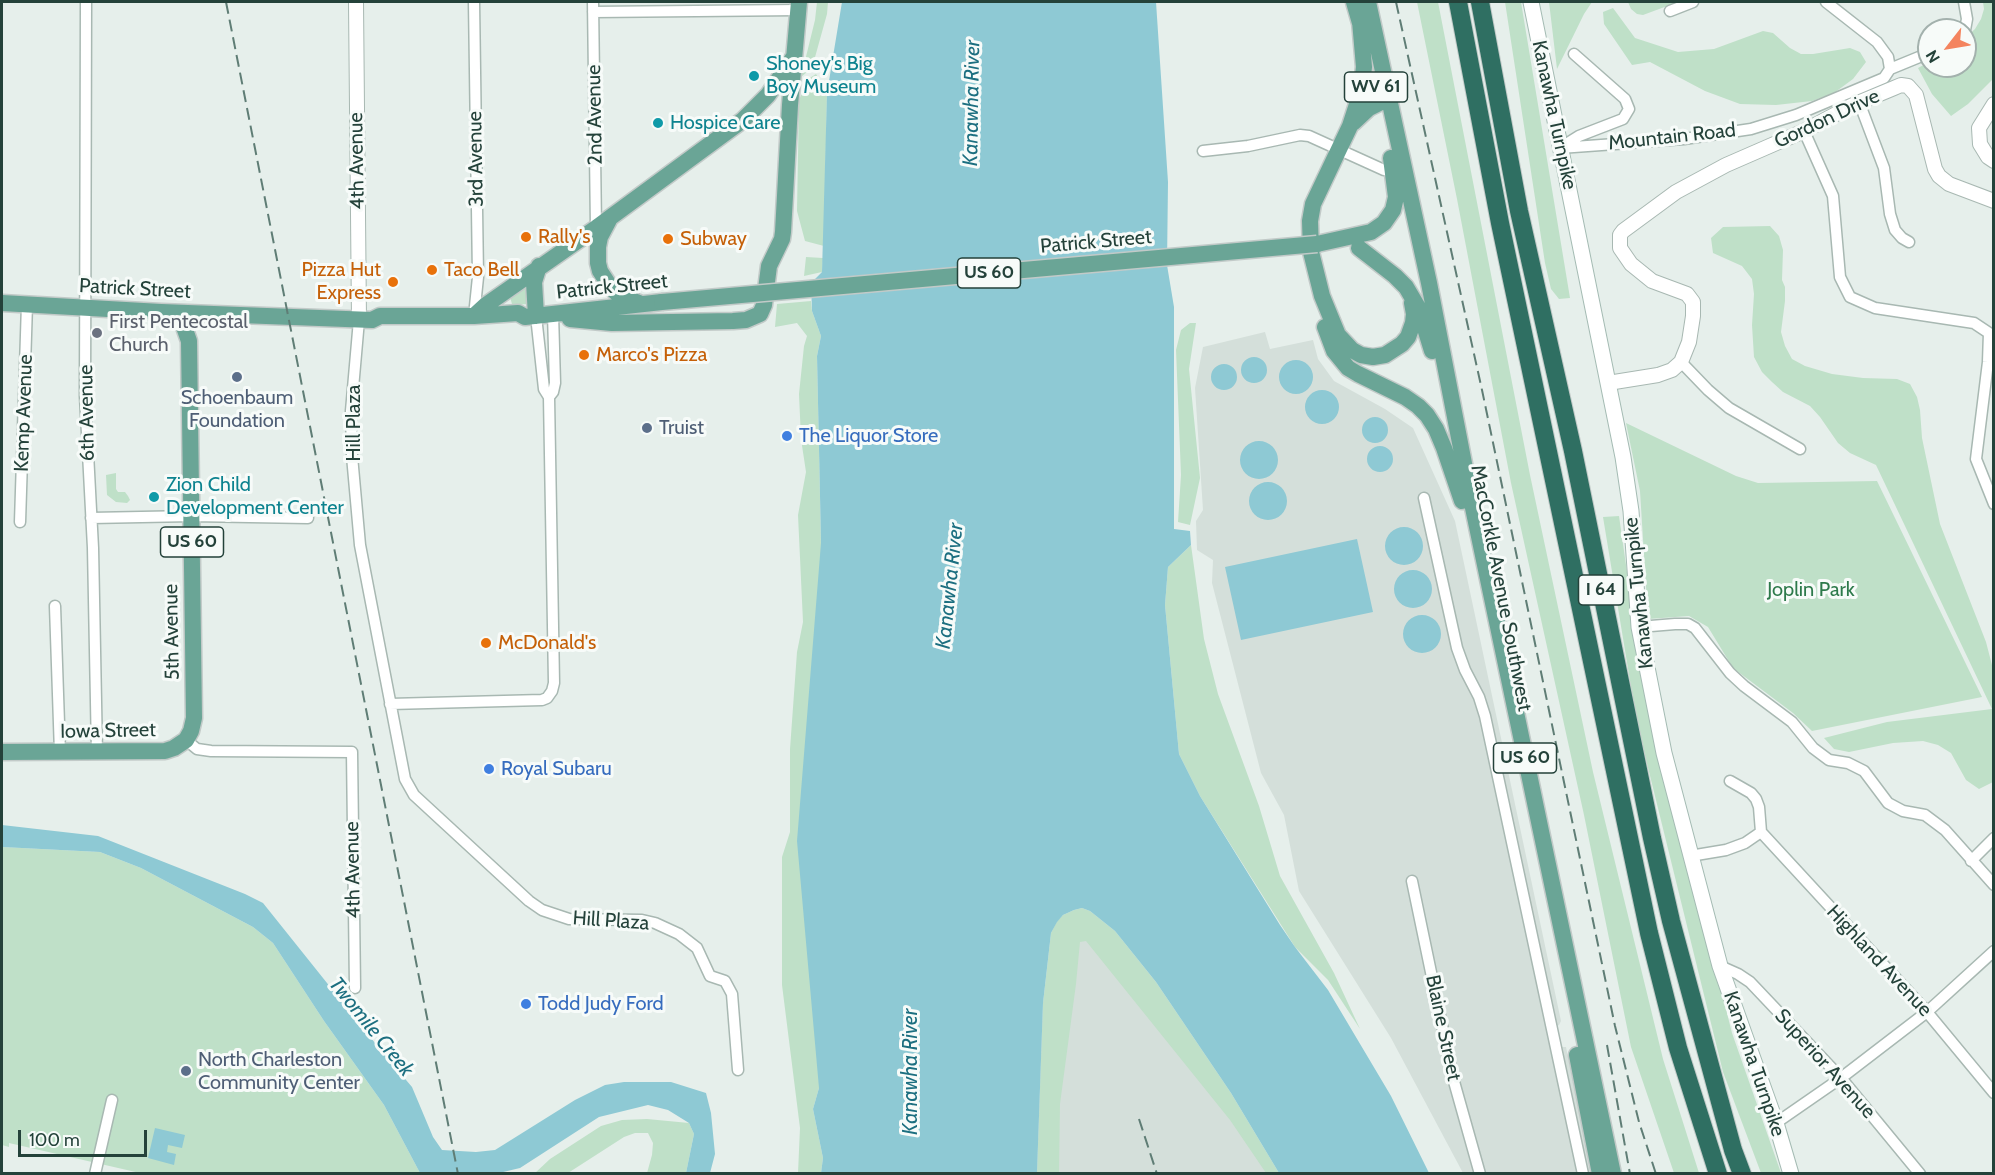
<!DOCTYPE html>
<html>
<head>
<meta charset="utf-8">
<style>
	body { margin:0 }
	#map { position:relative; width:1995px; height:1175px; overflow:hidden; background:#e6efeb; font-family:Cabin,sans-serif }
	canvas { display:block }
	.frame { position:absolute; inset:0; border:3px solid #24423a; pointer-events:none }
	.north { position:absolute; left:1917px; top:18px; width:60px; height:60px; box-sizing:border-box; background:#f7fbf9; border:2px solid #a3b1ad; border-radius:50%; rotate:239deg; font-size:16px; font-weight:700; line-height:24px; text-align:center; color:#24423a }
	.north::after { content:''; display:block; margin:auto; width:21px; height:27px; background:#f4845f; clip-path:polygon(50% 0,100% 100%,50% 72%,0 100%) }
	.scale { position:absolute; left:18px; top:1130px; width:129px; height:27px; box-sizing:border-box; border:3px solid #24423a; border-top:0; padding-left:8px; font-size:18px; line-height:21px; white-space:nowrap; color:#24423a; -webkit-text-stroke:4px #f7fbf9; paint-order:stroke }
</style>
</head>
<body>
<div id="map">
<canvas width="1995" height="1175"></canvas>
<div class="frame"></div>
<div class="north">N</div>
<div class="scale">100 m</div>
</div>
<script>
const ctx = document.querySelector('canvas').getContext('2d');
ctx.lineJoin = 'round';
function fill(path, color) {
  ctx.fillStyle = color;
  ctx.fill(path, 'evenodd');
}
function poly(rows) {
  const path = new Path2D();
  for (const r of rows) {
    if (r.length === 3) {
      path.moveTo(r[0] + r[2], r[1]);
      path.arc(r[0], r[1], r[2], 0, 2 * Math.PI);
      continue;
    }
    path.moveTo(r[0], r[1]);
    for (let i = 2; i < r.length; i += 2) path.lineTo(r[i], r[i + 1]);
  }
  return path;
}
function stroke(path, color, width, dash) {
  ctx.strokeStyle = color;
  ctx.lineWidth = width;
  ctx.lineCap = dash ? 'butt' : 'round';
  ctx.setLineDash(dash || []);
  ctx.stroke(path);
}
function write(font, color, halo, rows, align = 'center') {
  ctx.font = font + ' Cabin,sans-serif';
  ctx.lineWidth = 6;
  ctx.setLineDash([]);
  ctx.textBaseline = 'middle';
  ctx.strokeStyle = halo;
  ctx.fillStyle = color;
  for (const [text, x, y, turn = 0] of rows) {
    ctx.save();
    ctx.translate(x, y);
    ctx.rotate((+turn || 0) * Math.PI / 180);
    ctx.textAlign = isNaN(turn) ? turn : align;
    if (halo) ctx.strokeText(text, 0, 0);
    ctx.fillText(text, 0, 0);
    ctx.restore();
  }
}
fill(poly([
	[1265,332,1270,349,1313,340,1318,359,1334,381,1385,409,1413,428,1455,521,1561,1021,1559,1025,1553,1028,1559,1047,1566,1047,1591,1173,1463,1173,1391,1038,1299,891,1284,815,1261,773,1212,583,1213,560,1197,550,1196,521,1203,510,1195,388,1203,347],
	[1074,910,1279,1173,1037,1174,1043,1003]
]), '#d4dfda');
fill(poly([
	[817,2,828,2,827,14,812,68,801,77,815,20],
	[1417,2,1438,2,1530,475,1593,772,1663,1059,1699,1173,1674,1173,1631,1047,1584,815,1511,483,1457,199],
	[1505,2,1521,2,1570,298,1559,299,1551,289,1545,263],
	[1549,2,1592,2,1584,14,1557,69],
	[1628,2,1678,2,1643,15,1637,14,1631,9],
	[1983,2,1993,2,1993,79,1968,104,1951,116,1932,94,1918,68,1929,62,1929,66,1965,66,1965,38,1975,29,1981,19,1984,9],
	[1613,8,1635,38,1678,52,1714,49,1763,31,1773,33,1790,48,1801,54,1813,54,1850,48,1860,52,1866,62,1853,79,1834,93,1812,101,1776,105,1740,104,1705,91,1650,62,1632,65,1604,24,1603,12],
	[816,74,827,93,824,246,805,241,797,211,799,100,808,79],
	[1770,226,1779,236,1783,250,1782,280,1785,287,1785,301,1781,332,1785,346,1792,359,1805,366,1832,374,1863,378,1897,379,1910,384,1917,397,1920,410,1922,438,1940,524,1986,642,1993,669,1993,782,1979,789,1966,780,1951,753,1938,745,1923,741,1893,743,1849,752,1834,749,1824,738,1887,722,1992,709,1876,465,1850,453,1838,443,1820,417,1810,406,1783,392,1772,382,1762,372,1754,357,1752,325,1754,294,1752,279,1742,266,1713,253,1711,238,1723,227],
	[806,257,823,258,822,272,804,276],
	[525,286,528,289,527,304,516,305,512,304,510,297],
	[811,301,812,311,821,336,817,356,821,544,819,1088,813,1109,823,1158,821,1173,798,1173,800,1128,782,985,782,857,790,832,790,749,797,652,803,622,798,515,806,472,801,439,799,394,804,346,807,336,797,323,775,327,777,304],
	[1190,323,1196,323,1189,369,1200,478,1190,525,1178,522,1181,475,1176,350,1181,330],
	[1626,423,1736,476,1758,483,1877,481,1982,697,1812,731,1793,713,1733,668,1708,627,1689,616,1648,619,1640,491],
	[116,473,116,489,118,492,125,492,128,496,130,500,127,503,116,502,107,495,106,475],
	[1619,516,1642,677,1732,1033,1781,1173,1761,1173,1723,1072,1637,723,1603,517],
	[1191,545,1204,639,1218,694,1259,806,1280,876,1334,973,1360,1029,1328,980,1295,947,1200,796,1179,754,1165,605,1168,567],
	[2,847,100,852,141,868,253,927,273,943,324,1021,384,1105,420,1173,140,1173,9,1143,9,1147,2,1145],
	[1082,908,1090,911,1115,931,1156,982,1231,1093,1279,1173,1266,1173,1230,1120,1086,941,1080,942,1076,984,1060,1104,1059,1173,1037,1174,1043,1003,1051,933,1057,921,1063,915,1074,910],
	[647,1119,689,1123,694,1134,686,1173,647,1173,652,1155,653,1143,648,1133,635,1133,624,1137,568,1173,534,1174,550,1159,601,1126,622,1120]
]), '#bfe0c8');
fill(poly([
	[842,2,1156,2,1168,182,1167,265,1174,307,1174,529,1190,531,1191,545,1168,567,1165,605,1179,754,1200,796,1280,925,1295,947,1328,990,1391,1096,1429,1173,1279,1173,1231,1093,1156,982,1115,931,1090,911,1082,908,1074,910,1063,915,1057,922,1051,933,1043,1003,1037,1173,821,1173,823,1158,813,1109,819,1088,797,841,821,543,817,356,821,336,812,311,811,283,822,272,827,93],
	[1254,370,13],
	[1296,377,17],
	[1224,377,13],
	[1322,407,17],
	[1375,430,13],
	[1259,460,19],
	[1380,459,13],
	[1268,501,19],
	[1404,546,19],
	[1357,539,1373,612,1241,640,1225,567],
	[1413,589,19],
	[1422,634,19],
	[2,825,98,836,245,894,263,903,379,1048,412,1087,433,1137,442,1150,476,1152,495,1150,575,1100,605,1085,624,1082,671,1082,706,1093,711,1113,715,1154,710,1173,686,1173,694,1134,689,1123,668,1110,648,1105,599,1117,520,1168,499,1173,420,1173,384,1105,324,1021,273,943,253,927,141,868,100,852,2,847],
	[155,1128,185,1135,182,1148,168,1145,167,1152,176,1154,174,1165,148,1158]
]), '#8ec9d4');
const minor = poly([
	[86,2,85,396,93,548,97,753],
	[474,2,478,277,474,316],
	[593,2,596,228],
	[1964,2,1967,19,1965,30],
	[1670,11,1693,2],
	[593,12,799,10],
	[1890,69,1929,53],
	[1859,102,1884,168,1890,214,1895,230,1902,238,1909,242],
	[1804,131,1833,196,1840,277,1850,297,1875,308,1974,323,1989,333,1988,362,1976,459,1994,504],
	[1563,146,1579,136,1623,119,1629,109,1625,99,1574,54],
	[1560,148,1684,139,1751,129,1796,115,1884,78,1890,69,1888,57,1877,42,1826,2],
	[1203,151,1248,146,1300,135,1309,136,1384,170,1397,173],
	[536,316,544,389,549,397,553,392,555,383,553,314],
	[359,320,351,411,352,456,360,545,405,779,414,795,529,901,542,910,569,919,642,920,655,923,679,934,697,948,710,976,725,981,732,994,738,1070],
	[1681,362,1708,390,1729,408,1800,449],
	[1424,498,1457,648,1465,670,1479,697,1485,716,1583,1174],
	[91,518,192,516,308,518],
	[20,522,27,304],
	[55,606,60,753],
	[1639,627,1675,624,1688,624,1695,628,1730,673,1744,686,1792,722,1813,748,1829,760,1848,763,1864,771,1888,803,1903,811,1925,815,1945,830,1994,885],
	[390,704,542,700,547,698,552,691,554,683,549,397],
	[186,740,197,749,211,751,352,752,355,988],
	[1730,781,1751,793,1756,799,1759,807,1761,832],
	[1761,832,1927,1012,1994,1093],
	[1690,856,1726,850,1745,843,1761,832],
	[1971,861,1994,838],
	[1412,881,1453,1078,1480,1174],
	[1720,966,1738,974,1750,982,1841,1078,1920,1174],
	[1776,1123,1841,1078,1927,1012,1994,951],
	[95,1174,112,1100]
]);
const tertiary = poly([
	[356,2,359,320],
	[1994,104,1979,128,1980,144,1988,157,1994,161],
	[1608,383,1658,375,1672,370,1681,362,1689,342,1693,316,1693,302,1687,294,1652,281,1631,264,1620,248,1620,235,1623,231,1676,192,1726,165,1804,131,1853,105,1894,88,1901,85,1908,86,1916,95,1935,169,1939,176,1949,184,1994,201]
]);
const secondary = poly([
	[1531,2,1623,457,1631,511,1639,627,1664,753,1720,966,1776,1123,1791,1174]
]);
const primary = poly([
	[1354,2,1362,30],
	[1368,2,1429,283,1468,484,1613,1174],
	[1360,21,1364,67,1361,92,1350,126,1313,204,1310,221,1311,252,1322,296,1338,335,1352,350,1361,355,1373,357,1385,355,1402,344,1408,337,1413,323,1414,314,1412,303],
	[1353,123,1369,108,1389,98],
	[609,220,600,237,598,247,598,263,600,271,611,288,620,296,639,303],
	[1317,244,1371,232,1384,223,1393,210,1396,197,1391,158],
	[1359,248,1395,276,1406,287,1419,309,1432,351],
	[2,303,161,312,372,320,380,316,474,316,518,313,525,317,662,302],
	[474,316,486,305,596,228,743,120,768,95,793,58],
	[536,316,534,282,539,266],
	[570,319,612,323,733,321,746,320,760,314,764,305,769,266,782,239,783,232,790,105,799,2],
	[1325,327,1334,351,1348,368,1358,374,1405,397,1418,406,1427,415,1436,429,1444,448,1462,501],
	[2,752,165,751,174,748,186,740,191,731,194,718,189,341,183,324,175,317,164,313],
	[1577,1055,1600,1174]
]);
const motorway = poly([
	[1458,2,1500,223,1649,933,1678,1048,1718,1174],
	[1480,2,1519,211,1573,451,1652,838,1671,921,1733,1150,1742,1174]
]);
stroke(minor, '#a8b8b2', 13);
stroke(tertiary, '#a8b8b2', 16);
stroke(secondary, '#a4bbb3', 17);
stroke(primary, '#c2cac8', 19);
stroke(motorway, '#c2cac8', 20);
stroke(minor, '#fff', 10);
stroke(tertiary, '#fff', 14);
stroke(secondary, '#fff', 15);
stroke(primary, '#6aa596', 16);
stroke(motorway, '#2f6f62', 18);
stroke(poly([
	[226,2,458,1174],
	[1396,2,1482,390,1615,1026,1639,1122,1656,1174],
	[1607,1045,1630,1174],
	[1139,1119,1157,1174]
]), '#5f7d75', 2, [12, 6]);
const primaryBridge = poly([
	[662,302,1317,244]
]);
stroke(primaryBridge, '#c2cac8', 19, []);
stroke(primaryBridge, '#6aa596', 16);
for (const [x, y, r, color] of [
	[754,76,6,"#0f9aa8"],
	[658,123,6,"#0f9aa8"],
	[526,237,6,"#e8710a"],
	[668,239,6,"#e8710a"],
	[432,270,6,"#e8710a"],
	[393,282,6,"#e8710a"],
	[97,333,6,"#6b7280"],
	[584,355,6,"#e8710a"],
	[237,377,6,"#5c6f8a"],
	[647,428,6,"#5c6f8a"],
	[787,436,6,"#3f7fe0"],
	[154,497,6,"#0f9aa8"],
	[486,643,6,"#e8710a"],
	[489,769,6,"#3f7fe0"],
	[526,1004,6,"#3f7fe0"],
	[186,1071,6,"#5c6f8a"]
]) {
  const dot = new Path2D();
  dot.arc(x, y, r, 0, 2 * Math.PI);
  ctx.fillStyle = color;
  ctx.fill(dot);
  stroke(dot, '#f7fbf9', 2);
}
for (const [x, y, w] of [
	[1376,87,63],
	[989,273,63],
	[192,542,63],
	[1601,590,45],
	[1525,758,63]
]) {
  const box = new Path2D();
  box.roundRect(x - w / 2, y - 15, w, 30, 4.5);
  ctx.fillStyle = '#f7fbf9';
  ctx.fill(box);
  stroke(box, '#24423a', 1.5);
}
write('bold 18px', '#24423a', null, [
	["WV 61",1376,87],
	["US 60",989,273],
	["US 60",192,542],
	["I 64",1601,590],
	["US 60",1525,758]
]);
write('20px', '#0d838f', '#f7fbf9', [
	["Shoney's Big",766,64],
	["Boy Museum",766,87],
	["Hospice Care",670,123],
	["Zion Child",166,485],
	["Development Center",166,508]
], 'left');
write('20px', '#24423a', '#f7fbf9', [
	["2nd Avenue",595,115,-91],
	["Kanawha Turnpike",1554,115,78],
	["Gordon Drive",1827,119,-25],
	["Mountain Road",1672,137,-6],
	["3rd Avenue",476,159,-91],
	["4th Avenue",357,161,-91],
	["Patrick Street",1096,242,-5],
	["Patrick Street",612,287,-6],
	["Patrick Street",135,289,3],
	["Kemp Avenue",24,413,-88],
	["6th Avenue",87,413,-91],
	["Hill Plaza",354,423,-90],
	["MacCorkle Avenue Southwest",1501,588,79],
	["Kanawha Turnpike",1639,593,-96],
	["5th Avenue",172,632,-91],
	["Iowa Street",108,731,-1],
	["4th Avenue",353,870,-91],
	["Hill Plaza",611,921,4],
	["Highland Avenue",1879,961,47],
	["Blaine Street",1443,1028,78],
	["Kanawha Turnpike",1754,1064,71],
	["Superior Avenue",1825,1064,48]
]);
write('20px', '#c56008', '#f7fbf9', [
	["Rally's",538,237],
	["Subway",680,239],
	["Pizza Hut",381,270,"right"],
	["Express",381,293,"right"],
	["Taco Bell",444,270],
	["Marco's Pizza",596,355],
	["McDonald's",498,643]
], 'left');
write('20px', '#5b616d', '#f7fbf9', [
	["First Pentecostal",109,322],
	["Church",109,345]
], 'left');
write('20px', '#4e5e75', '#f7fbf9', [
	["Schoenbaum",237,398,"center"],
	["Foundation",237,421,"center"],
	["Truist",659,428],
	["North Charleston",198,1060],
	["Community Center",198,1083]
], 'left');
write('20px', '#366cbe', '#f7fbf9', [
	["The Liquor Store",799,436],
	["Royal Subaru",501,769],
	["Todd Judy Ford",538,1004]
], 'left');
write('20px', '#2d7a4b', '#f7fbf9', [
	["Joplin Park",1811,590]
]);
write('italic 21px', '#1c6f80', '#f7fbf9', [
	["Kanawha River",972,103,-89],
	["Kanawha River",950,586,-84],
	["Twomile Creek",371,1027,51],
	["Kanawha River",911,1072,-90]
]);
</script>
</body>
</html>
